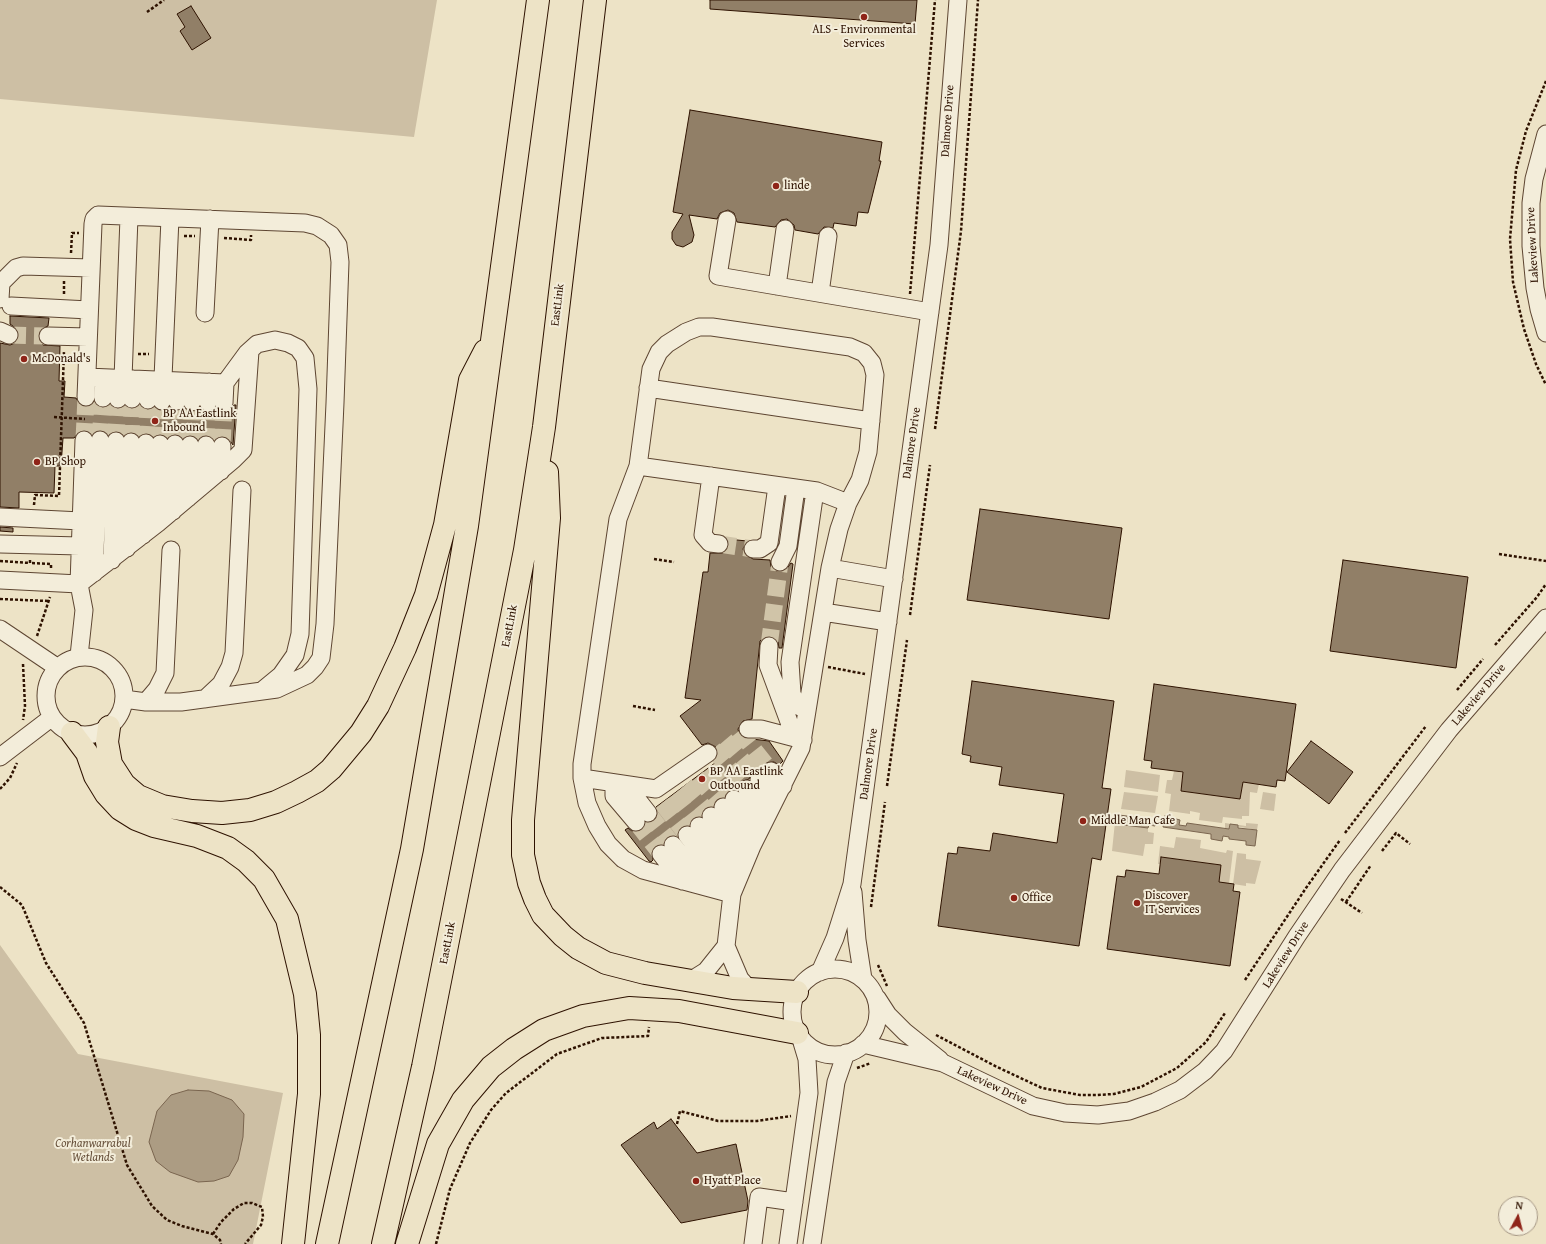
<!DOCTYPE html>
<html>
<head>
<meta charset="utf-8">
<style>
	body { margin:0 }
	#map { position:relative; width:1546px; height:1244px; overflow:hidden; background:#ede3c6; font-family:"Gentium Book Plus",serif }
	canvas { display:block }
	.north { position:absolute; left:1498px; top:1196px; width:40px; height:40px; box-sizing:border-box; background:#f3edda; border:1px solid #a49583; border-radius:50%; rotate:7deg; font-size:11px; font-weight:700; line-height:16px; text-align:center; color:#2e1200 }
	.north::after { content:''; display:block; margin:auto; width:14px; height:18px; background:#8f2418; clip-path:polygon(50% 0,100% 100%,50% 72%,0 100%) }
</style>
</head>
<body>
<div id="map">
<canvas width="1546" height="1244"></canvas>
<div class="north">N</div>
</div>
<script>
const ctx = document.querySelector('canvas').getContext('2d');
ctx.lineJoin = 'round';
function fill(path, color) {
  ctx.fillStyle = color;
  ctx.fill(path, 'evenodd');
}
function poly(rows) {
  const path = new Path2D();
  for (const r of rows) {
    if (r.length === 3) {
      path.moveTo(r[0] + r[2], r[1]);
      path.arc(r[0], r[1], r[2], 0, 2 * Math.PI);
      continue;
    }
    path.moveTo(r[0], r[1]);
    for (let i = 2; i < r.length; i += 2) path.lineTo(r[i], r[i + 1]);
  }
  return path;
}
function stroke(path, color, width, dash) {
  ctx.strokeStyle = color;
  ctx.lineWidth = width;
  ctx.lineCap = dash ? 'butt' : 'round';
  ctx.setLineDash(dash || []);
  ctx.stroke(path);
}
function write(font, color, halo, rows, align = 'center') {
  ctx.font = font + ' "Gentium Book Plus",serif';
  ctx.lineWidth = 4;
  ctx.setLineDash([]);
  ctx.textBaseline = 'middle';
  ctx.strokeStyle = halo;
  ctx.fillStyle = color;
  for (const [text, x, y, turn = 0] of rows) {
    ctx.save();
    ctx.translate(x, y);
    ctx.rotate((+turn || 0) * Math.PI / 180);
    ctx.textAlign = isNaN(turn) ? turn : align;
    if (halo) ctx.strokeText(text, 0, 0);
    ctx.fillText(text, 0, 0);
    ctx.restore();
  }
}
fill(poly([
	[0,0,437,0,414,137,0,99],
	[1126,770,1160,775,1158,792,1124,787],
	[1174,771,1183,773,1181,791,1240,799,1243,782,1259,784,1257,793,1250,792,1249,816,1242,816,1242,819,1223,817,1222,823,1199,820,1200,813,1190,811,1190,814,1169,811,1171,794,1165,793,1167,780,1172,780],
	[1124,792,1158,796,1155,813,1121,809],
	[1263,792,1276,794,1274,811,1260,809],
	[1115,822,1124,823,1124,825,1148,828,1148,832,1154,833,1153,844,1145,844,1143,856,1112,851],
	[1225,823,1246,826,1246,823,1258,824,1257,830,1230,825,1229,829,1225,828],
	[1176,837,1201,840,1200,848,1226,853,1227,850,1233,851,1229,884,1219,882,1221,865,1162,857,1160,864,1158,864,1160,846,1174,848],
	[1237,853,1246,854,1246,859,1261,861,1255,884,1246,883,1246,886,1233,884],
	[0,945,78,1054,283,1093,253,1244,0,1244]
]), '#cdbfa4');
const water = poly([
	[1119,815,1134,817,1134,820,1151,822,1151,820,1156,821,1155,826,1149,825,1148,828,1124,825,1124,823,1118,822,1119,815],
	[1165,816,1180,820,1179,825,1186,826,1187,823,1229,829,1230,824,1238,825,1238,828,1257,830,1255,846,1246,845,1246,841,1229,839,1229,837,1223,836,1222,841,1211,839,1211,834,1163,827,1165,816],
	[188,1090,209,1091,232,1100,244,1114,243,1137,238,1160,229,1176,214,1181,198,1182,170,1172,156,1161,149,1142,157,1111,171,1095,188,1090]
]);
fill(water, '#ac9c83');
stroke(water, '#7a654f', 1);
const building = poly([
	[710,0,917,0,915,24,710,9,710,0],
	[191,6,211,38,192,50,180,31,185,27,177,14,191,6],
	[690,110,882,142,879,161,881,161,868,213,858,212,856,226,834,223,833,228,824,227,818,234,795,230,794,225,787,219,781,220,775,227,737,222,734,213,728,210,720,213,717,219,689,215,694,235,692,242,683,247,676,245,672,239,672,232,683,214,673,212,690,110],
	[10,316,49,318,48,326,40,330,38,336,43,345,60,346,59,381,65,381,64,397,76,398,80,405,85,407,94,403,102,408,110,405,117,409,125,406,132,409,140,405,147,410,155,407,162,411,170,407,177,411,184,408,192,412,200,408,208,412,216,408,224,413,229,412,234,405,236,405,233,445,228,438,223,436,214,440,206,435,198,439,191,435,183,438,175,434,167,438,161,434,153,437,146,433,139,436,132,432,124,435,117,431,108,435,101,430,92,434,85,430,80,431,74,438,63,438,61,466,55,466,54,493,19,492,19,508,0,507,0,343,10,345,15,343,19,334,17,329,10,324,10,316],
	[980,509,1122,528,1109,619,967,600,980,509],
	[0,527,13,528,13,532,0,531,0,527],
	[727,539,747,541,743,549,745,554,753,559,770,560,771,567,776,571,785,571,791,563,793,564,782,648,779,648,778,642,774,637,765,637,760,641,752,719,743,721,738,729,739,734,743,738,769,741,783,761,779,765,774,762,765,763,761,770,753,772,749,779,740,782,737,790,728,791,724,797,716,800,713,806,704,808,701,816,693,818,689,826,681,827,677,836,667,837,663,844,655,846,652,851,653,860,651,862,649,861,625,830,628,828,632,831,638,832,643,829,646,822,654,821,658,812,656,807,715,763,714,761,717,757,716,747,708,743,702,745,680,716,701,700,685,698,703,572,708,572,710,553,723,553,727,550,729,545,727,539],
	[1343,560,1468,577,1456,668,1330,651,1343,560],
	[972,681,1114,701,1102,788,1111,789,1101,860,1092,858,1079,946,938,926,948,853,957,854,958,847,990,851,993,833,1057,843,1064,794,999,785,1002,767,970,762,971,756,962,754,972,681],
	[1154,684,1296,704,1285,781,1277,780,1276,787,1243,782,1240,799,1181,791,1183,772,1151,768,1152,761,1144,760,1154,684],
	[1311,741,1353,772,1329,804,1287,772,1311,741],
	[1161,857,1221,865,1219,882,1234,884,1233,891,1240,892,1230,966,1107,949,1117,876,1125,877,1126,870,1159,874,1161,857],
	[671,1119,697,1153,736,1144,748,1201,747,1210,681,1223,621,1145,654,1122,657,1129,671,1119]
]);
fill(building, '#917f67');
stroke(building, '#2e1200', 1);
stroke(poly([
	[9,335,48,336],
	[84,440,86,397],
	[100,440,103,398],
	[116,441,118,399],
	[131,442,132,399],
	[146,443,148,400],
	[160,444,162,401],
	[175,444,177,401],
	[190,445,192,402],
	[206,445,208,402],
	[222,446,224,403],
	[719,544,753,549],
	[769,646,780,562],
	[739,731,771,771],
	[725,740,759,780],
	[713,749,747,789],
	[709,768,734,799],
	[697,777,723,807],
	[685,785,711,816],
	[674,794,699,826],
	[662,803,687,835],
	[648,813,673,845],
	[636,822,661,854]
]), '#d0c4a8', 17, [17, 8]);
const minor = poly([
	[1546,134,1534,179,1531,203,1531,246,1535,288,1539,309,1546,333],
	[727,220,718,276,930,312],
	[777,286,785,229],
	[820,293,828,236],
	[0,299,1,283,16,268,23,266,91,268],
	[11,306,89,310],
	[205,313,210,219],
	[0,331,9,335],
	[48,336,88,337],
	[87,377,225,383,247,353,257,344,275,340,288,343,298,348,305,358,308,389,300,634,295,655,281,675,264,689],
	[123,379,129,217],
	[648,388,871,421],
	[86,397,93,224,94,219,98,215,305,223,317,226,331,235,338,245,340,262,335,403,325,624,321,658,315,667,307,675,277,689,181,702,146,702,124,699],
	[103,398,104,378],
	[118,399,119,379],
	[132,399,133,379],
	[148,400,149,380],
	[162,401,170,218],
	[177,401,178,381],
	[192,402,192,382],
	[208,402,209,382],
	[224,403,225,383],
	[638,466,817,491,848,503,839,529,830,568,801,748,752,846,732,894,726,946,740,979,750,990],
	[221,471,222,446],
	[711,476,703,535,710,543,719,544],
	[204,484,206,445],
	[188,498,190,445],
	[173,511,175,444],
	[0,517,81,521],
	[158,523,160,444],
	[143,535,146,443],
	[0,544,80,546],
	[127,548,131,442],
	[753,549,760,549,769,543,777,486],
	[112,560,116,441],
	[780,562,788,546,796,488],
	[830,568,894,579],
	[94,573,100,440],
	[0,580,79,584,84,440],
	[823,612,888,622],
	[0,629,58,668],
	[769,646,768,665,795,738],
	[79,656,84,610,79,584,158,523,233,460,243,450,250,351],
	[85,696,39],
	[205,699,221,684,230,667,234,653,242,490],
	[146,702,157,689,165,673,171,550],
	[807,710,798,706,792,694,790,662,815,491],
	[748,729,761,729,803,740],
	[0,757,51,718],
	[771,771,783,786],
	[582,778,656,789,708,753],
	[759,780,775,800],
	[614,783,614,796,636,822],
	[626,785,648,813],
	[747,789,768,814],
	[734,799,760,830],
	[723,807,753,844],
	[711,816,746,860],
	[699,826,739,876],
	[687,835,732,894],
	[673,845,706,887],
	[661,854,682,881],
	[853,892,857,940,863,979],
	[732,894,643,870,623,859,608,844,597,826,587,803,582,778,582,764,618,519,638,466,651,369,659,352,667,344,686,332,699,327,712,327,850,347,864,353,872,363,875,375,868,452,860,480,848,503],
	[835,1012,43],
	[820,972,835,938,852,884,939,245,958,0],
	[690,981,706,971,726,946],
	[877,998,888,1015,905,1032,940,1060],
	[863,1044,943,1063,1033,1106,1065,1113,1098,1115,1129,1111,1155,1102,1180,1090,1205,1071,1224,1051,1297,936,1342,870,1449,730,1546,618],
	[753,1244,759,1197,794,1202],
	[788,1244,809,1093,807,1059,801,1039],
	[812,1244,836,1082,846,1053]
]);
const highway = poly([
	[547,472,549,518,523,820,523,855,529,883,535,899,543,915,563,936,578,948,606,963,645,973,733,988,797,992],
	[109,727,107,742,111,764,124,784,138,796,162,806,192,811,222,813,250,810,276,802,297,792,317,781,331,769,361,733,378,706,405,648,426,595,445,525,470,380,485,351],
	[72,733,87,753,95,776,106,794,120,809,136,819,154,826,197,836,228,848,246,861,264,879,287,919,305,994,309,1035,309,1094,293,1244],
	[327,1244,412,849,467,526,538,0],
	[383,1244,423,1067,525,550,544,427,595,0],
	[407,1244,438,1144,463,1100,491,1067,514,1049,544,1030,583,1016,629,1008,679,1011,797,1033]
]);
stroke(minor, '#5e4632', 19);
stroke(highway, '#2e1200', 24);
stroke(poly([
	[147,12,164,0],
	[1546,81,1526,131,1516,170,1510,239,1513,282,1524,329,1536,364,1546,385],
	[184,236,195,236],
	[224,238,251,240,251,235],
	[71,253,72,233,79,233],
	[64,294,64,281],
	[910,294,935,0],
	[138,354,149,354],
	[54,417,85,419],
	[935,429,961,231,978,0],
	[34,505,35,495,59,496,64,351],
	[1499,554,1546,561],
	[654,559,674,562],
	[30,560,30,563,51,564,51,568],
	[0,561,30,563],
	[0,599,48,601],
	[910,615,930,465],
	[37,636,50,597],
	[1495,645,1537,597,1546,584],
	[23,664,25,706,23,720],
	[828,667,865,674],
	[1457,690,1483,659],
	[633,706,655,710],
	[887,786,907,640],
	[0,789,10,778,17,763],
	[1345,833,1426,726],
	[1382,851,1396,833,1410,844],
	[0,887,22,905,46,963,84,1023,127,1165,152,1206,167,1220,182,1226,213,1234,220,1240,221,1244],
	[1341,899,1362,913],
	[1346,902,1371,865],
	[871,907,885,802],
	[878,965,887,986],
	[1245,980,1306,888,1340,840],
	[936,1035,997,1067,1042,1088,1080,1095,1097,1095,1114,1094,1141,1087,1177,1068,1206,1042,1225,1013],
	[857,1068,871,1063],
	[677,1124,680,1111,718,1121,757,1121,791,1116],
	[213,1234,221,1222,234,1209,244,1203,252,1203,262,1207,263,1217,261,1225,245,1244],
	[436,1244,450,1189,470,1143,491,1110,506,1093,557,1054,602,1038,648,1036,649,1027]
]), '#2e1200', 2.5, [3, 2]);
stroke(minor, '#f3edda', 17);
stroke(highway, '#ede3c6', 22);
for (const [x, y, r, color] of [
	[864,17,4,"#8f2418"],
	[776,186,4,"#8f2418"],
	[24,359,4,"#8f2418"],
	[155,421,4,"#8f2418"],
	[37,462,4,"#8f2418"],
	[702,779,4,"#8f2418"],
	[1083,821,4,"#8f2418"],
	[1014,898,4,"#8f2418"],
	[1137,903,4,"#8f2418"],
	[696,1181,4,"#8f2418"]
]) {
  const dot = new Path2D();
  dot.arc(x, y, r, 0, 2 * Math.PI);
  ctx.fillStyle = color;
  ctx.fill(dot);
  stroke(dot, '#f3edda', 1.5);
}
write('12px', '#2e1200', '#f3edda', [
	["ALS - Environmental",864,30,"center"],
	["Services",864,44,"center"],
	["linde",784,186],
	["McDonald's",32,359],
	["BP AA Eastlink",163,414],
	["Inbound",163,428],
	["BP Shop",45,462],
	["BP AA Eastlink",710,772],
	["Outbound",710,786],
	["Middle Man Cafe",1091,821],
	["Discover",1145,896],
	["IT Services",1145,910],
	["Office",1022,898],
	["Hyatt Place",704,1181]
], 'left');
write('12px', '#2e1200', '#f3edda', [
	["Dalmore Drive",948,121,-86],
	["Lakeview Drive",1533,245,-93],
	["EastLink",558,305,-83],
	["Dalmore Drive",912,443,-82],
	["EastLink",510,626,-79],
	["Lakeview Drive",1479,695,-50],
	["Dalmore Drive",869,764,-82],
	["EastLink",448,943,-79],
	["Lakeview Drive",1286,955,-58],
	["Lakeview Drive",992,1086,25]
]);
write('italic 12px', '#664f39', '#f3edda', [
	["Corhanwarrabul",93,1144],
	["Wetlands",93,1158]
]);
</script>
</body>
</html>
